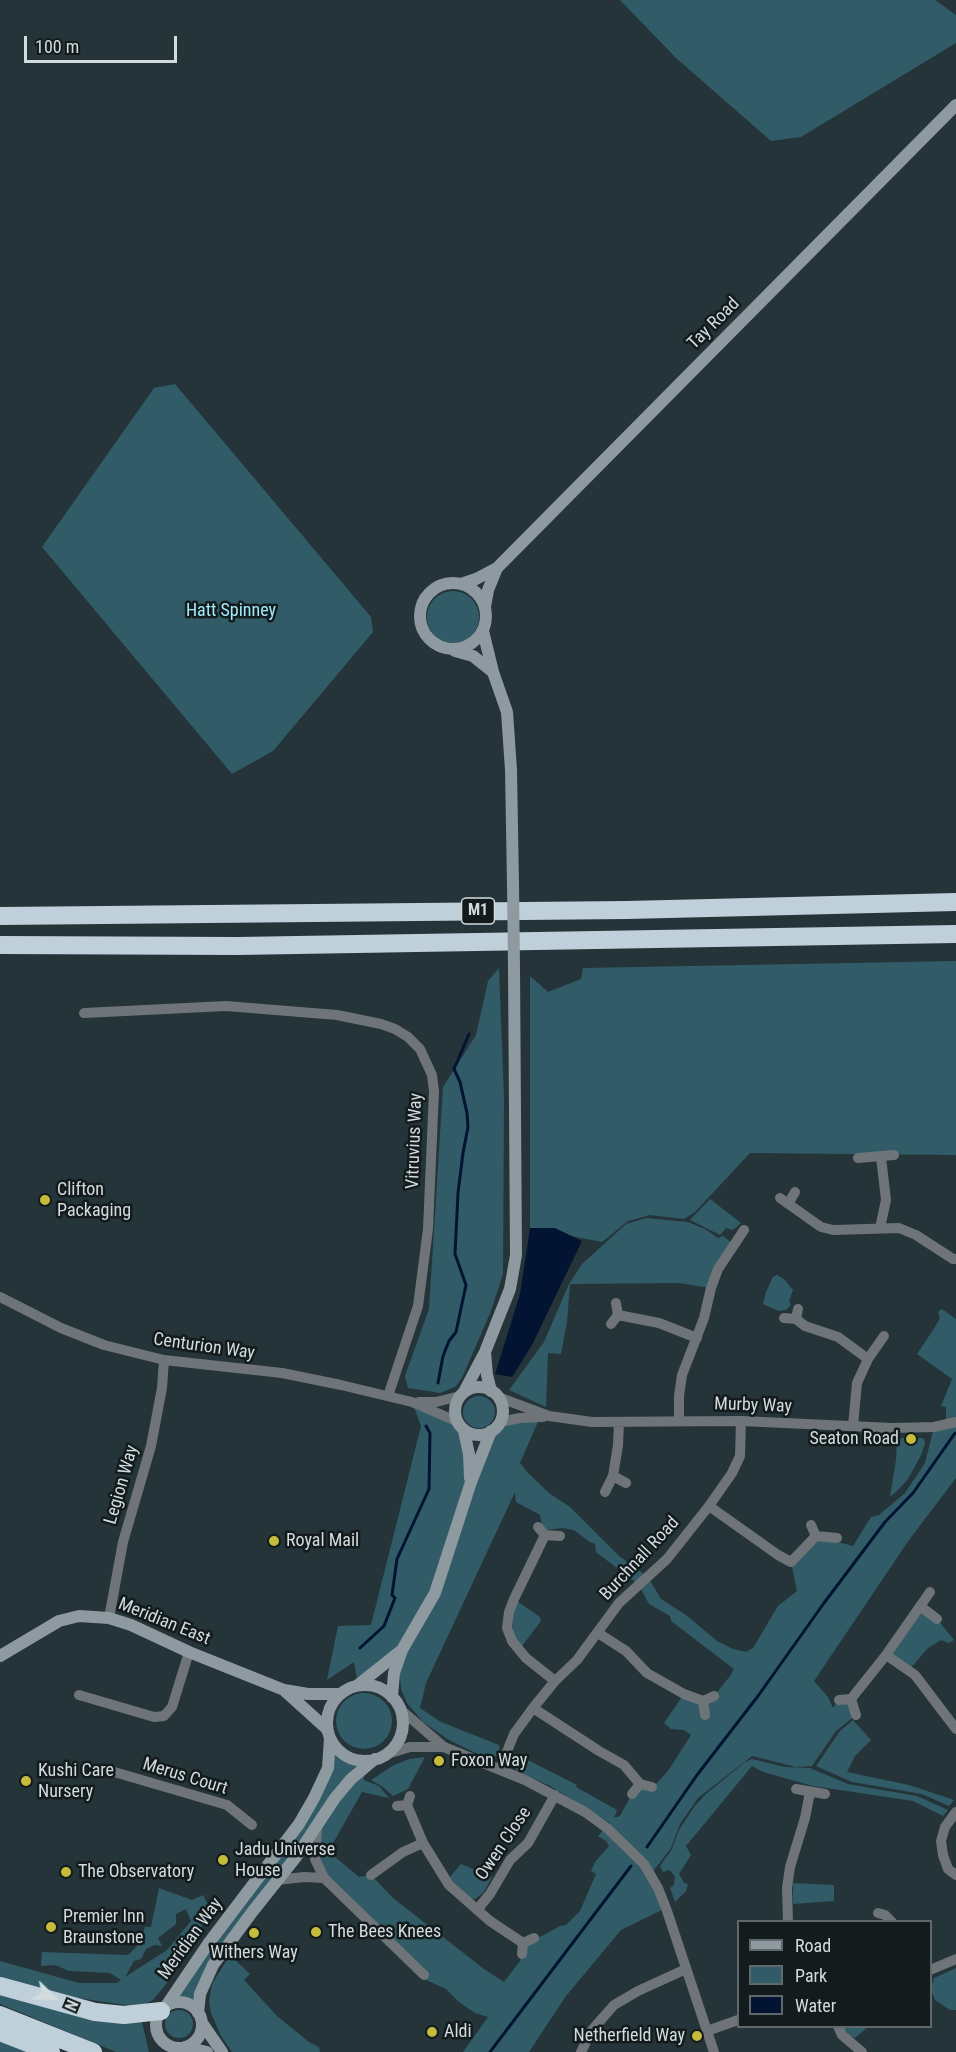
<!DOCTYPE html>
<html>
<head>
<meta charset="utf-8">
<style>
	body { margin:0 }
	#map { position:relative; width:956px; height:2052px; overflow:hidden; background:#243439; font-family:"Roboto Condensed",sans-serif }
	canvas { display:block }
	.legend { position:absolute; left:737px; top:1920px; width:195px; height:108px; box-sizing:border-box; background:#131b1c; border:2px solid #5f686a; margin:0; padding:8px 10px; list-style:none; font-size:18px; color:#d2dcdf }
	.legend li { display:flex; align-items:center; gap:12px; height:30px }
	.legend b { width:30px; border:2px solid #5f686a }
	.north { position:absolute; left:24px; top:1968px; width:60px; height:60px; -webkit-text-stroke:4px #131b1c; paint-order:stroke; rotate:113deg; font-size:16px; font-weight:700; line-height:24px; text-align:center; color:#d2dcdf }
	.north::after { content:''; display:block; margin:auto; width:21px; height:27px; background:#d2dcdf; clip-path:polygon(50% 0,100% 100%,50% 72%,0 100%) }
	.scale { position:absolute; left:24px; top:36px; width:153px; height:27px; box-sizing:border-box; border:3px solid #d2dcdf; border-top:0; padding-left:8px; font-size:18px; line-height:21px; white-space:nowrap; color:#d2dcdf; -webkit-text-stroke:4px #131b1c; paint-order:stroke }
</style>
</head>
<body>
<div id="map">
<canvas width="956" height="2052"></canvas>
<ul class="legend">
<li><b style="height:8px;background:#8f99a0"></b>Road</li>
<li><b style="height:16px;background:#315c67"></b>Park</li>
<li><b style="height:16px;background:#031433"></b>Water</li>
</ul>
<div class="north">N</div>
<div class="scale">100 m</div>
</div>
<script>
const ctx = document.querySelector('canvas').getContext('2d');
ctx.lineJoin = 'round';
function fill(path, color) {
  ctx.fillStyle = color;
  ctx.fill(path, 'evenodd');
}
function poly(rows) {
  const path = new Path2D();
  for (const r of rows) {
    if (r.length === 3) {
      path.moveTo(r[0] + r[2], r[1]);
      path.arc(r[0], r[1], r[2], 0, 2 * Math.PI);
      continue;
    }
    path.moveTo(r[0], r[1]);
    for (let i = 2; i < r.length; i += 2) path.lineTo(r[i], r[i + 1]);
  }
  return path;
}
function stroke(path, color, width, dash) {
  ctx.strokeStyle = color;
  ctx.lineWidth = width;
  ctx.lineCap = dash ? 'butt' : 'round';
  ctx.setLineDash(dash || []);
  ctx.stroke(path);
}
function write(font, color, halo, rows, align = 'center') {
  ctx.font = font + ' "Roboto Condensed",sans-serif';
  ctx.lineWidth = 5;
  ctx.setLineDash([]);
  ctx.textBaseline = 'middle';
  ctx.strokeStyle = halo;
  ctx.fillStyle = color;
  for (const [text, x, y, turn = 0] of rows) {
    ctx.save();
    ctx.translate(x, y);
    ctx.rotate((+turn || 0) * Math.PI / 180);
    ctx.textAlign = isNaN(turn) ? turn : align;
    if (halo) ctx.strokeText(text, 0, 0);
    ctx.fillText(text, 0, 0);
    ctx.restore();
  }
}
fill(poly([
	[620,0,935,0,956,15,956,43,801,137,771,141,676,58],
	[175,384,371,617,373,632,273,751,232,774,42,547,154,388],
	[453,617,26],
	[956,961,956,1155,750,1153,695,1212,684,1219,650,1215,628,1221,602,1242,530,1228,530,976,548,992,581,979,583,968],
	[499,968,504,1098,503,1274,491,1311,462,1378,455,1387,440,1393,408,1388,405,1376,429,1309,443,1087,476,1035,488,981],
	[710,1199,741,1223,733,1230,726,1228,720,1235,690,1220],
	[646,1218,688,1222,705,1229,718,1238,723,1236,733,1244,711,1288,679,1283,570,1284,567,1322,561,1354,548,1353,546,1407,509,1390,544,1342,569,1284,582,1264,626,1224],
	[777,1275,784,1279,793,1290,789,1301,791,1305,786,1310,779,1311,763,1304,766,1292,773,1277],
	[942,1309,956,1319,956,1478,909,1540,814,1681,828,1697,833,1708,839,1700,851,1699,856,1715,836,1731,812,1766,796,1767,752,1756,698,1798,680,1824,671,1848,651,1874,666,1908,621,1930,566,1996,529,2052,463,2052,488,2017,475,2013,459,2002,446,1989,424,1979,322,1878,316,1828,213,1965,198,2013,181,1999,171,2004,283,1847,334,1745,339,1751,352,1759,360,1760,375,1759,364,1767,364,1780,379,1786,389,1798,362,1792,332,1845,334,1856,359,1877,371,1875,393,1898,484,1969,504,1982,520,1961,522,1954,534,1938,542,1936,560,1926,566,1925,580,1911,596,1874,591,1871,595,1862,609,1846,606,1841,598,1836,610,1823,550,1786,517,1771,512,1765,514,1753,577,1785,576,1787,617,1810,614,1818,620,1816,632,1794,640,1784,652,1787,656,1784,668,1771,691,1735,684,1730,671,1729,664,1723,684,1694,703,1701,714,1696,730,1676,734,1669,671,1621,670,1616,649,1604,639,1585,596,1552,595,1544,590,1542,574,1530,562,1528,546,1530,542,1527,540,1515,516,1502,515,1492,426,1683,420,1708,441,1722,499,1745,500,1754,492,1758,484,1757,449,1740,423,1722,407,1703,401,1689,400,1676,394,1673,401,1651,358,1685,354,1662,327,1680,338,1626,371,1625,421,1426,412,1402,456,1421,464,1431,470,1480,492,1431,500,1422,540,1417,520,1463,527,1472,549,1493,570,1507,619,1556,648,1577,661,1599,686,1615,717,1641,733,1649,746,1652,753,1648,778,1606,797,1591,791,1562,816,1536,853,1546,871,1517,879,1515,905,1493,925,1463,934,1427,946,1424,946,1407,941,1406,952,1379,917,1354,935,1327,940,1318,938,1312],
	[479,1412,16],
	[860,1426,893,1428,892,1444,886,1446,863,1441],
	[897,1438,921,1438,924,1439,925,1444,921,1455,908,1479,899,1489,890,1497,896,1460],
	[514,1599,540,1617,541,1621,519,1650,512,1641],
	[920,1606,937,1619,954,1640,949,1643,941,1640,928,1648,909,1670,886,1655],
	[364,1721,28],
	[853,1720,871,1740,855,1756,847,1772,909,1785,954,1800,949,1806,922,1794,852,1782,816,1766,840,1731],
	[425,1757,408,1789,393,1796,383,1787,371,1780,394,1765,409,1759],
	[752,1759,785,1767,810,1768,848,1784,917,1796,948,1810,943,1816,913,1801,813,1786,763,1772,752,1766,686,1846,691,1855,679,1874,684,1883,688,1884,686,1891,675,1902,670,1888,674,1885,675,1876,669,1870,663,1872,660,1866,672,1849,679,1830,694,1807,706,1794,745,1762],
	[461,1864,492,1877,484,1892,475,1899,470,1898,449,1878],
	[793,1883,834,1885,834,1901,793,1904],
	[159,1888,192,1900,203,1895,210,1908,211,1916,204,1923,172,1977,153,2000,145,2004,138,2007,72,1997,0,1979,0,1961,79,1983,117,1983,121,1980,110,1973,69,1971,55,1965,41,1966,42,1952,128,1955,139,1944,145,1927,151,1927],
	[186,1909,191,1921,167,1950,125,1977,134,1961,141,1959,146,1949,154,1945,162,1946,158,1938,176,1924,176,1914],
	[230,1955,250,1974,244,1980,277,2016,309,2042,319,2047,320,2052,232,2052,221,2036,211,2013,209,2001,212,1984],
	[956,1968,956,2010,950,2010,935,2000,932,1992,932,1984,934,1978],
	[0,1987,140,2014,149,2052,116,2052,0,2004],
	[179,2024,14],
	[842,2027,868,2027,855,2038,850,2036],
	[0,2033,51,2052,0,2052]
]), '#315c67');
fill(poly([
	[530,1228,555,1228,582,1241,532,1345,512,1377,495,1374,520,1294]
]), '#031433');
stroke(poly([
	[438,1383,443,1356,449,1341,456,1332,466,1285,455,1254,458,1193,463,1153,468,1127,467,1113,460,1082,454,1069,469,1034],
	[360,1648,384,1626,395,1598,392,1595,397,1559,429,1489,430,1433,426,1426],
	[647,1847,697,1775,758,1696,824,1603,885,1522,913,1493,955,1433],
	[490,2052,631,1866]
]), '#031433', 3);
stroke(poly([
	[84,1013,226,1006,337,1015,381,1024,395,1029,408,1037,420,1049,432,1075,434,1091,428,1229,418,1306,388,1396],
	[858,1158,894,1155],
	[780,1198,821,1227,833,1230,899,1228,916,1235,953,1259,956,1259],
	[788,1204,795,1192],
	[880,1228,886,1200,881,1157],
	[0,1297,61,1328,104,1345,164,1360,282,1373,341,1385,412,1402,456,1421],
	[618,1315,659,1323,697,1338],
	[784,1318,796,1319,798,1309],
	[796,1319,805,1326,838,1337,868,1359,857,1383,853,1426],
	[611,1324,618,1315,616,1303],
	[868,1359,884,1336],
	[498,1397,549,1416,592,1422,741,1421,893,1428,934,1427,956,1422],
	[419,1402,436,1402,460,1396],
	[679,1421,679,1396,682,1375,704,1318,711,1288,718,1269,744,1230],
	[500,1422,520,1418,543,1417],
	[613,1476,626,1483],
	[605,1492,613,1476,618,1445,619,1423],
	[709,1506,778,1555,791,1562,816,1536],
	[811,1525,816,1536,837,1538],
	[538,1527,545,1535,560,1536],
	[545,1535,514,1599,509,1612,507,1628,512,1641,526,1658,555,1681],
	[920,1606,937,1619],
	[109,1618,123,1542,151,1446,162,1388,164,1360],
	[598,1633,626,1651,647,1673,684,1694,703,1701],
	[886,1655,915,1675,956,1729],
	[79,1695,154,1717,164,1716,172,1707,189,1652],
	[851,1699,886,1655,930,1592],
	[839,1700,851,1699,856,1715],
	[533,1708,599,1751,624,1765,640,1784],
	[400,1709,444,1747,525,1780,585,1812,607,1828,644,1864,658,1888,666,1908,714,2052],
	[705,1715,703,1701,714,1696],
	[384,1755,410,1747,444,1747],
	[104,1769,227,1805,252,1825],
	[500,1769,514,1734,533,1708,555,1681,577,1660,619,1603,667,1559,709,1506,732,1473,740,1456,741,1421],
	[796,1789,825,1794],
	[632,1794,640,1784,652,1787],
	[407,1805,423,1843,449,1885,490,1921,523,1943],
	[397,1806,407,1805,410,1796],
	[956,1812,945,1827,941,1841,943,1855,948,1869,956,1875],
	[317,1827,315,1859,324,1878,424,1975],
	[371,1875,403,1852,423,1843],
	[277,1880,304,1877,324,1878],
	[477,1910,490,1894,510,1860,528,1843,555,1795],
	[878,1913,885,1915,892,1922],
	[788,1922,787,1888,790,1867,805,1818,810,1792],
	[522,1954,523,1943,534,1938],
	[930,1970,956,1959],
	[838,2026,842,2035,862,2052],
	[707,2031,738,2020],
	[581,2052,592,2030,614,2005,638,1991,686,1969]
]), '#6e7478', 10);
stroke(poly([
	[453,616,33],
	[461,584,476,579,497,568,956,105],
	[485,607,488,590,497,568],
	[483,631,493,672,507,712,511,770,513,884],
	[455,651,473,656,493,672],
	[485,1352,487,1375,491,1391],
	[479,1411,24],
	[464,1392,485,1352,510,1289,516,1255,514,968],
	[464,1431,469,1454,470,1478],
	[0,1656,59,1621,79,1616,109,1618,131,1625,189,1652,284,1690,308,1694,340,1694],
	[358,1685,402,1650],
	[365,1723,38],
	[285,1691,327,1729],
	[392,1697,394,1673,402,1650,435,1593,471,1482,491,1431],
	[179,2025,23],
	[166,2006,208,1944,299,1824,314,1798,328,1768,330,1738],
	[198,2013,200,1994,213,1965,253,1911,296,1857,335,1798,351,1779,375,1759],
	[202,2023,222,2052],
	[185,2047,207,2052]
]), '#8f99a0', 12);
stroke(poly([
	[0,916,627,910,956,902],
	[0,945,237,946,956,934],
	[0,1986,95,2012,124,2015,161,2011],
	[0,2015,93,2052],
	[0,2032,51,2052]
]), '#c0d0db', 18);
stroke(poly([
	[513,884,514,968]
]), '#8f99a0', 12);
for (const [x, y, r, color] of [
	[45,1200,6,"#c7bb3c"],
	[911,1439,6,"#c7bb3c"],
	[274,1541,6,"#c7bb3c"],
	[439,1761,6,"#c7bb3c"],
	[26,1781,6,"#c7bb3c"],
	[223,1860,6,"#c7bb3c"],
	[66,1872,6,"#c7bb3c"],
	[51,1927,6,"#c7bb3c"],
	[316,1932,6,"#c7bb3c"],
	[254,1933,6,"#c7bb3c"],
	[432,2032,6,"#c7bb3c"],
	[697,2036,6,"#c7bb3c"]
]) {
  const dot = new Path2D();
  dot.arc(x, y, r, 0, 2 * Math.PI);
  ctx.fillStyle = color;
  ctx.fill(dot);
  stroke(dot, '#131b1c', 2);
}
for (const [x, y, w] of [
	[478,911,33]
]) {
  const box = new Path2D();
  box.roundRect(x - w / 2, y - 13, w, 26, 4.5);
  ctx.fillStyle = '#131b1c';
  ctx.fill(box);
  stroke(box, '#d2dcdf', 1.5);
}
write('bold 16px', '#d2dcdf', null, [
	["M1",478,911]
]);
write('18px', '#d2dcdf', '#131b1c', [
	["Tay Road",714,324,-45],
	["Vitruvius Way",415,1141,-88],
	["Centurion Way",204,1347,8],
	["Murby Way",753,1406,2],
	["Legion Way",122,1485,-74],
	["Burchnall Road",640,1559,-47],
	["Meridian East",164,1622,22],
	["Merus Court",185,1777,17],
	["Owen Close",504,1844,-56],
	["Meridian Way",191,1939,-54]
]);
write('18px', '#a0eafc', '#131b1c', [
	["Hatt Spinney",231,611]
]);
write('18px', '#d2dcdf', '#131b1c', [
	["Clifton",57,1190],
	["Packaging",57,1211],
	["Seaton Road",899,1439,"right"],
	["Royal Mail",286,1541],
	["Foxon Way",451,1761],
	["Kushi Care",38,1771],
	["Nursery",38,1792],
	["Jadu Universe",235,1850],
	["House",235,1871],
	["The Observatory",78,1872],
	["Premier Inn",63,1917],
	["Braunstone",63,1938],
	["The Bees Knees",328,1932],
	["Withers Way",254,1953,"center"],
	["Aldi",444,2032],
	["Netherfield Way",685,2036,"right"]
], 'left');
</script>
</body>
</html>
